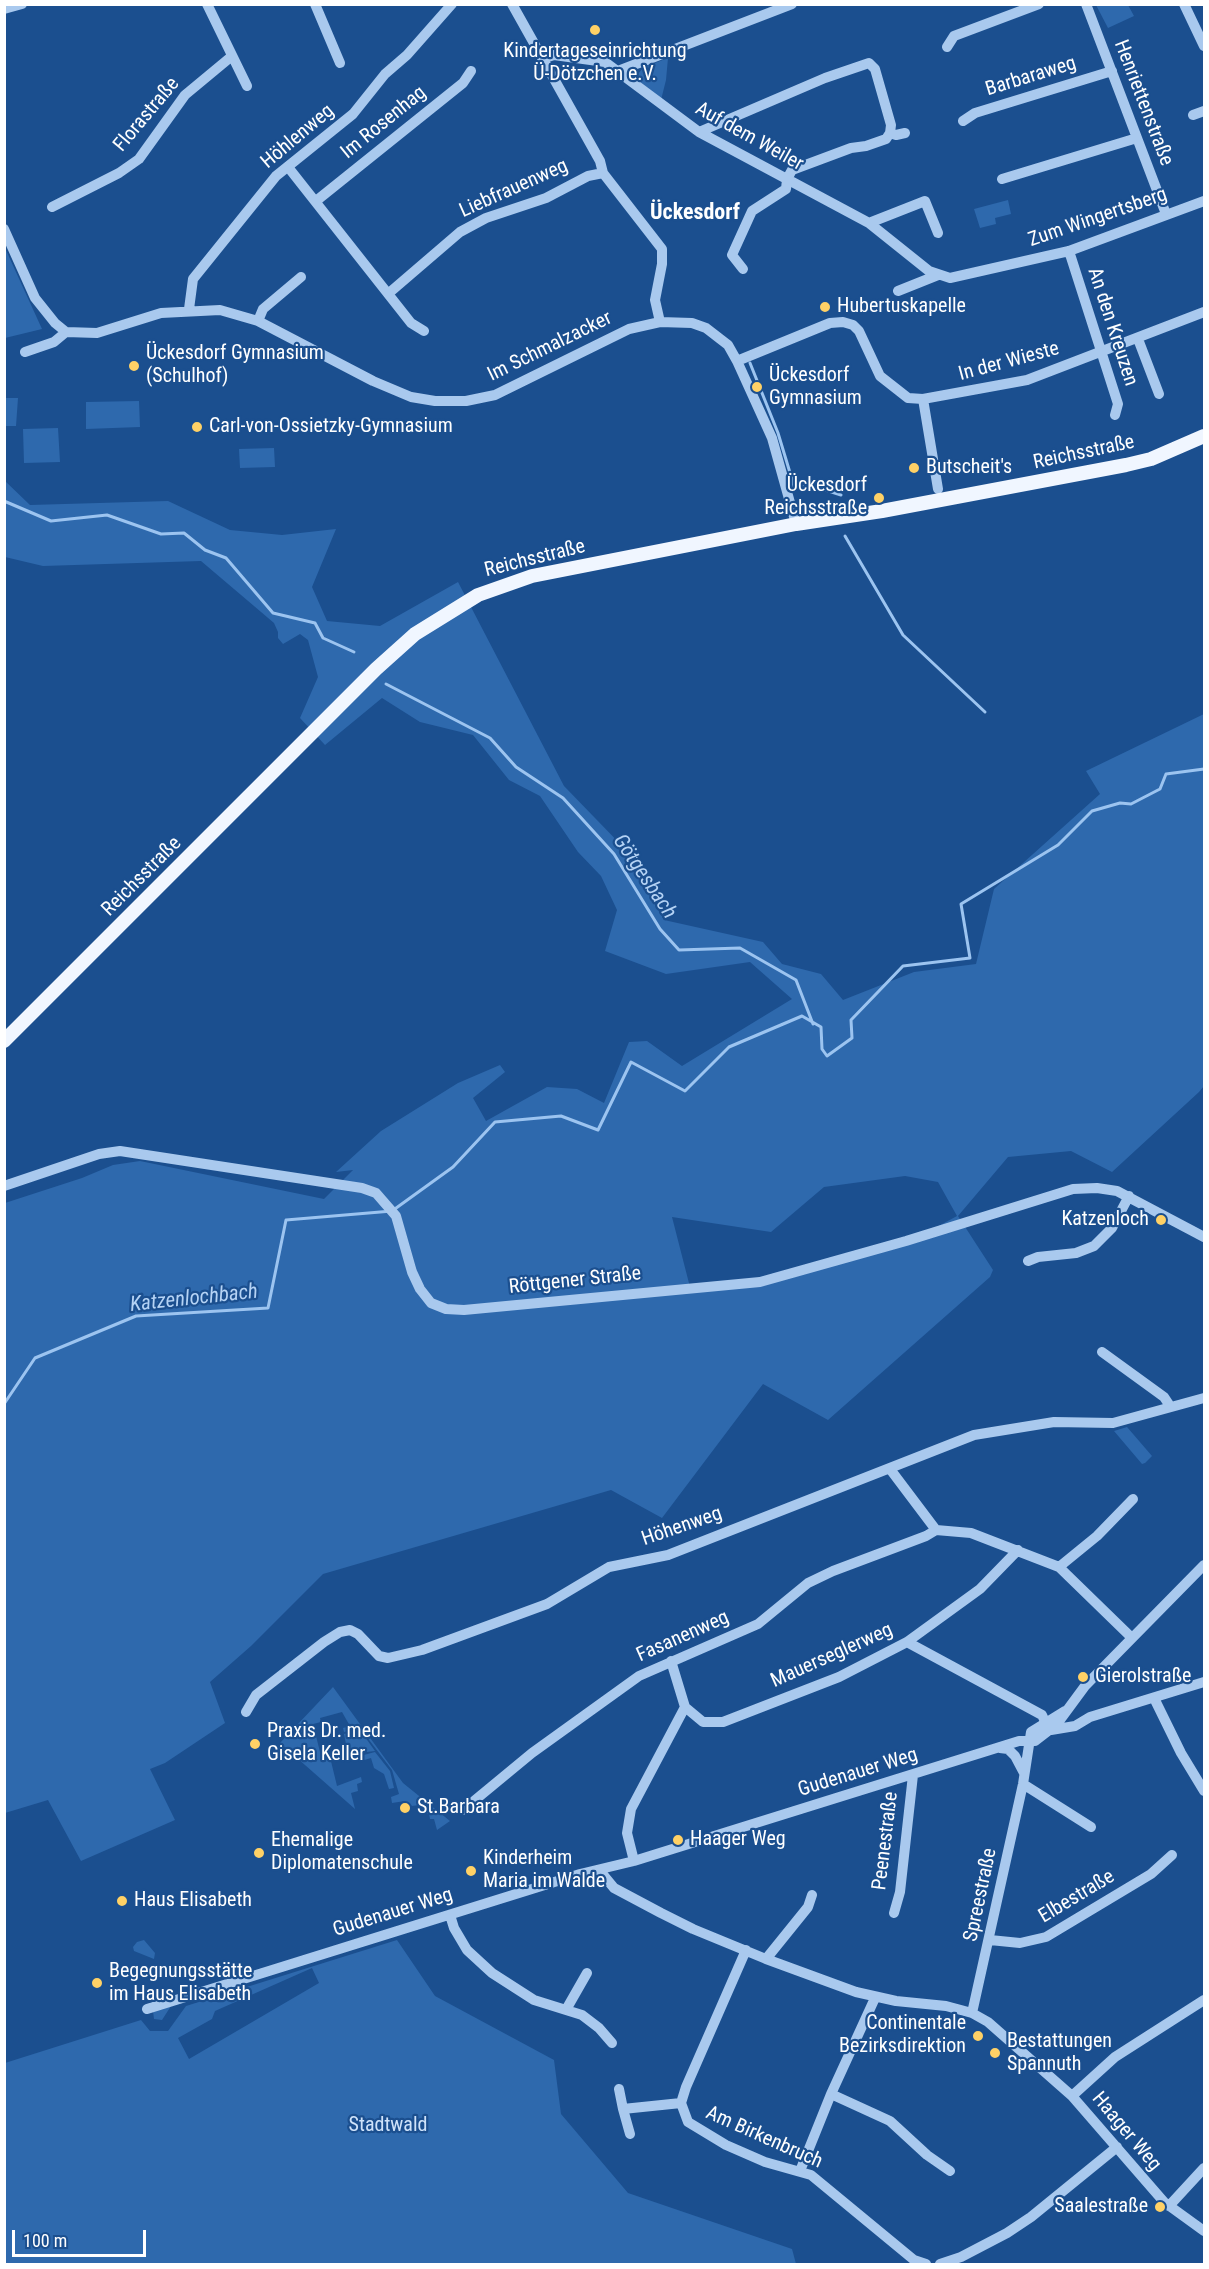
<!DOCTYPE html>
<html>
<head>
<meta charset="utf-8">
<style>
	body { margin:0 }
	#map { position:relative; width:1209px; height:2269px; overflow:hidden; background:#1b4f8f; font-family:"Roboto Condensed",sans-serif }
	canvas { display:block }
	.frame { position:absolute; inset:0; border:6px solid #fff; pointer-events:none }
	.scale { position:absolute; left:12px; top:2230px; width:134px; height:27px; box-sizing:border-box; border:3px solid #fff; border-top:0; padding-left:8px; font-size:18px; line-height:21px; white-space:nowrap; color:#fff; -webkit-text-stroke:4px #1b4f8f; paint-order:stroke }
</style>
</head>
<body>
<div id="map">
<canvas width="1209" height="2269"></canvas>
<div class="frame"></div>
<div class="scale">100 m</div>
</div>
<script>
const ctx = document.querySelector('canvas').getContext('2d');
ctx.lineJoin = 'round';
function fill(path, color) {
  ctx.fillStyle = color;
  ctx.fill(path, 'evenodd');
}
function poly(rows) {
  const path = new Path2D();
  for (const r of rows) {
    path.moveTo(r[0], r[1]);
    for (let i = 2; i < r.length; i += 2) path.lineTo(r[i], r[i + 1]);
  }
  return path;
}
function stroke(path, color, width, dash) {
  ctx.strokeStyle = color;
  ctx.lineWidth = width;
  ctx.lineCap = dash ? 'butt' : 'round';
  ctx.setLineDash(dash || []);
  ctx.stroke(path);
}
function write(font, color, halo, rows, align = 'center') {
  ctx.font = font + ' "Roboto Condensed",sans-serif';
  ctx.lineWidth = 4.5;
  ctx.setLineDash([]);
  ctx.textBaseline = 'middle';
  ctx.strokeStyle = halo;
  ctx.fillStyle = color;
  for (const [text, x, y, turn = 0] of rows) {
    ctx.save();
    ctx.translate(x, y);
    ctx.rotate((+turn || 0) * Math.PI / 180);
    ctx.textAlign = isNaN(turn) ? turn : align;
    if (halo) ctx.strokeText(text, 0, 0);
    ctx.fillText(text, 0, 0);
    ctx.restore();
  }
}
fill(poly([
	[1096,5,1128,5,1134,16,1108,28],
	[668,58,666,80,661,100,638,80,637,75,644,67],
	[1008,200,1011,214,995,218,996,224,980,228,974,209],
	[5,248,42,329,5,338,4,338],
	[4,398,18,398,16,426,5,426],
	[139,401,140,427,86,429,86,402],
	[58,428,60,462,24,463,23,429],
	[274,448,275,467,240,468,239,449],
	[4,480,30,505,168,501,230,530,282,535,336,529,312,587,327,621,380,626,458,582,564,786,626,850,664,920,763,942,782,964,821,974,843,1000,914,972,976,964,994,889,1100,794,1086,771,1204,714,1204,1086,1199,1092,1112,1172,1071,1151,1008,1157,958,1216,993,1270,990,1277,828,1420,763,1384,662,1518,611,1490,323,1574,251,1646,210,1682,225,1723,165,1763,150,1769,175,1820,81,1861,48,1800,5,1813,5,1203,82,1178,113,1165,140,1161,324,1199,353,1170,336,1172,381,1131,458,1083,500,1065,505,1072,473,1098,486,1121,547,1087,577,1089,604,1103,629,1042,647,1041,682,1066,792,999,750,962,666,974,605,951,617,910,601,876,578,852,540,796,509,780,473,735,420,722,382,698,325,745,300,718,318,677,308,640,300,634,283,644,278,638,278,632,274,623,201,561,43,566,5,557],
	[905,1176,938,1182,957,1216,911,1241,765,1285,691,1291,672,1217,771,1232,824,1187],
	[1127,1427,1152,1456,1145,1463,1142,1464,1114,1431],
	[333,1687,403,1783,450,1821,437,1830,434,1819,430,1819,429,1814,420,1811,419,1805,412,1806,405,1801,392,1803,391,1797,399,1794,392,1770,360,1728,344,1732,343,1728,350,1726,342,1712,320,1718,321,1722,313,1724,321,1756,329,1753,337,1786,361,1777,362,1782,357,1784,358,1791,351,1793,355,1809,280,1743],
	[360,1730,375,1751,348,1754,344,1734],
	[375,1752,390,1771,394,1788,389,1789,384,1774,374,1768,371,1758,361,1761,360,1756],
	[144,1940,155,1953,154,1959,134,1951,133,1947,137,1942],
	[397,1940,435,1996,554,2060,561,2114,628,2193,792,2249,796,2264,5,2264,5,2063,141,2020,150,2031,168,2031,186,2006],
	[312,1968,319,1983,189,2059,178,2038,212,2019,215,2011],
	[171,2006,162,2020,154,2019,153,2011]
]), '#2e69ad');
stroke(poly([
	[750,363,778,433,794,486,816,487,841,495],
	[4,501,51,521,107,515,161,534,184,533,205,550,226,558,273,613,315,623,323,638,354,652],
	[845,536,903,635,985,712],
	[386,684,490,738,516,767,563,798,614,854,660,929,679,950,740,948,796,980,813,1024],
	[4,1404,35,1358,136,1316,268,1308,286,1220,392,1211,453,1167,495,1122,561,1116,598,1130,631,1062,685,1091,729,1047,802,1016,821,1027,822,1049,827,1056,852,1038,851,1020,903,966,970,958,961,904,1058,845,1092,811,1120,803,1131,804,1160,789,1166,774,1204,769]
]), '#9cc4f0', 3);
stroke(poly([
	[207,4,247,86],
	[315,4,340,63],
	[512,4,600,161,603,173,662,249,662,264,655,300,660,322],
	[1086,4,1166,214],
	[1184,4,1204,46],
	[4,9,22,4],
	[947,47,954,36,1039,4],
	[542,59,554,55,605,62,699,132,869,223,929,271,950,278,1069,251,1204,201],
	[618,71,792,4],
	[1193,115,1204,111],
	[963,121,975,113,1112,71],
	[699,132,825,78,869,63,875,69,891,125,890,133],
	[288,167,411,323,424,331],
	[1002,179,1137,138],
	[316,201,463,83,471,71],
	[52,207,119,173,139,159,185,95,232,56],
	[869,223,925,201,938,233],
	[4,229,35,298,55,323,66,332,97,333,161,313,220,310,258,321,373,381,411,397,435,401,466,401,495,395,629,329,660,322,692,323,706,328,728,345,737,361,772,438,796,524],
	[1069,251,1118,404,1115,415],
	[743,269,732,255,752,211,786,189,787,179,792,170,851,148,866,146,886,139,890,133,896,135,905,133],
	[898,291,938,275],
	[389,293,460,232,486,218,546,198,588,176,603,173],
	[189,309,193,279,276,176,353,114,385,74,407,55,452,4],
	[258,321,263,309,301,277],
	[1138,339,1159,394],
	[25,352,54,342,66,332],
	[737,361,830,323,843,322,853,325,859,331,880,376,908,398,923,399,938,489],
	[923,399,1027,380,1204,312],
	[4,1186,99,1154,120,1151,362,1188,376,1193,396,1216,412,1272,420,1289,431,1303,446,1309,464,1310,760,1282,906,1241,1073,1189,1097,1188,1117,1191,1204,1237],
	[1028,1261,1038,1257,1076,1253,1094,1246,1112,1228,1129,1196],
	[1102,1352,1164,1397,1170,1406],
	[890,1469,936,1530],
	[936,1530,971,1533,1059,1567,1132,1638],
	[1059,1567,1097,1536,1133,1499],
	[907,1642,1042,1715,1048,1728],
	[671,1661,685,1707,703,1722,723,1722,839,1677,907,1642,980,1589,1018,1550],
	[1154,1698,1181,1753,1204,1791],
	[246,1712,256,1695,324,1642,340,1632,350,1630,358,1634,379,1656,388,1658,422,1650,547,1604,609,1567,668,1555,974,1435,1054,1422,1113,1423,1204,1398],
	[1051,1730,1075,1726,1090,1717,1204,1682],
	[1000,1748,1008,1749,1015,1756,1024,1773],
	[1023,1784,1091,1827],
	[463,1810,532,1753,639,1676,758,1624,808,1583,833,1571,926,1536,936,1530],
	[634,1861,627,1833,631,1809,685,1707],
	[600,1871,614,1888,661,1913,693,1929,766,1959,856,1992,896,2001,946,2006,972,2013,988,2022,1072,2096,1164,2202,1204,2231],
	[894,1913,900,1892,913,1775],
	[450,1915,454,1928,467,1950,492,1973,534,2000,582,2015,599,2028,612,2043],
	[990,1940,1020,1943,1046,1937,1151,1874,1172,1855],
	[746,1950,686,2087,681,2103,688,2122,726,2145,765,2162,811,2175,914,2260,926,2264],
	[766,1959,808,1907,812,1895],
	[567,2008,587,1973],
	[147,2009,580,1874,634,1861,1019,1741,1035,1741,1057,1724,1085,1686,1204,1565],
	[972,2013,1023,1784,1031,1732,1065,1711],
	[619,2089,623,2109,681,2103],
	[831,2094,890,2121,927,2155,950,2171],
	[1072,2096,1115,2057,1204,2000],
	[623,2109,630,2134],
	[800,2171,831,2094,875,1998],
	[1169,2206,1204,2168],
	[940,2264,961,2257,1007,2233,1031,2217,1117,2147]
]), '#a9c9ee', 10);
stroke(poly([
	[4,1041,376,669,415,634,478,595,532,576,796,524,882,511,1126,465,1151,459,1204,436]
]), '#f0f6ff', 14);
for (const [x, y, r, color] of [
	[595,30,6,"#ffd166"],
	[825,307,6,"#ffd166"],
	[134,366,6,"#ffd166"],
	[757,387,6,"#ffd166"],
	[197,427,6,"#ffd166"],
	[914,468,6,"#ffd166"],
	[879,498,6,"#ffd166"],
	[1161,1220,6,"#ffd166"],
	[1083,1677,6,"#ffd166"],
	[255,1744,6,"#ffd166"],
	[405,1808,6,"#ffd166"],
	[678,1840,6,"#ffd166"],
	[259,1853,6,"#ffd166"],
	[471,1871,6,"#ffd166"],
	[122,1901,6,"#ffd166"],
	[97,1983,6,"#ffd166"],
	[978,2036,6,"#ffd166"],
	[995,2053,6,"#ffd166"],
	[1160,2207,6,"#ffd166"]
]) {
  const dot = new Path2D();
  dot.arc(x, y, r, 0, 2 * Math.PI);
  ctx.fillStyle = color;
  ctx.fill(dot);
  stroke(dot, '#1b4f8f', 2);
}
write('20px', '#fff', '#1b4f8f', [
	["Kindertageseinrichtung",595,52,"center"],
	["Ü-Dötzchen e.V.",595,75,"center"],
	["Hubertuskapelle",837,307],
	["Ückesdorf Gymnasium",146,354],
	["(Schulhof)",146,377],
	["Ückesdorf",769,376],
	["Gymnasium",769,399],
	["Carl-von-Ossietzky-Gymnasium",209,427],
	["Butscheit's",926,468],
	["Ückesdorf",867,486,"right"],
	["Reichsstraße",867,509,"right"],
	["Katzenloch",1149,1220,"right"],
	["Gierolstraße",1095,1677],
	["Praxis Dr. med.",267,1732],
	["Gisela Keller",267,1755],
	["St.Barbara",417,1808],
	["Haager Weg",690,1840],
	["Ehemalige",271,1841],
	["Diplomatenschule",271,1864],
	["Kinderheim",483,1859],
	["Maria im Walde",483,1882],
	["Haus Elisabeth",134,1901],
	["Begegnungsstätte",109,1972],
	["im Haus Elisabeth",109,1995],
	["Continentale",966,2024,"right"],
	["Bezirksdirektion",966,2047,"right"],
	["Bestattungen",1007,2042],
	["Spannuth",1007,2065],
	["Saalestraße",1148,2207,"right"]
], 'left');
write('20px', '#fff', '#1b4f8f', [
	["Barbaraweg",1031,77,-17],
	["Henriettenstraße",1143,103,69],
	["Florastraße",147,115,-50],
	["Im Rosenhag",384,123,-39],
	["Höhlenweg",298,137,-40],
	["Auf dem Weiler",749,137,29],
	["Liebfrauenweg",514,189,-24],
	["Zum Wingertsberg",1098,218,-19],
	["An den Kreuzen",1112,327,72],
	["Im Schmalzacker",550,347,-26],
	["In der Wieste",1009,362,-15],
	["Reichsstraße",1084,453,-12],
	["Reichsstraße",535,559,-14],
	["Reichsstraße",142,877,-45],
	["Röttgener Straße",575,1281,-6],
	["Höhenweg",682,1527,-19],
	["Fasanenweg",683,1637,-24],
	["Mauerseglerweg",832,1656,-24],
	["Gudenauer Weg",858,1773,-17],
	["Peenestraße",886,1841,-83],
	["Spreestraße",981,1895,-78],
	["Elbestraße",1077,1897,-31],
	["Gudenauer Weg",393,1913,-17],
	["Haager Weg",1126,2132,50],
	["Am Birkenbruch",764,2138,24]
]);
write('20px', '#cfe3fa', '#1b4f8f', [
	["Stadtwald",388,2126]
]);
write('italic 21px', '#b5d3f5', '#1b4f8f', [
	["Götgesbach",644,877,56],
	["Katzenlochbach",194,1299,-6]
]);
write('bold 22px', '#fff', '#1b4f8f', [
	["Ückesdorf",695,213]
]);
</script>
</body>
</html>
